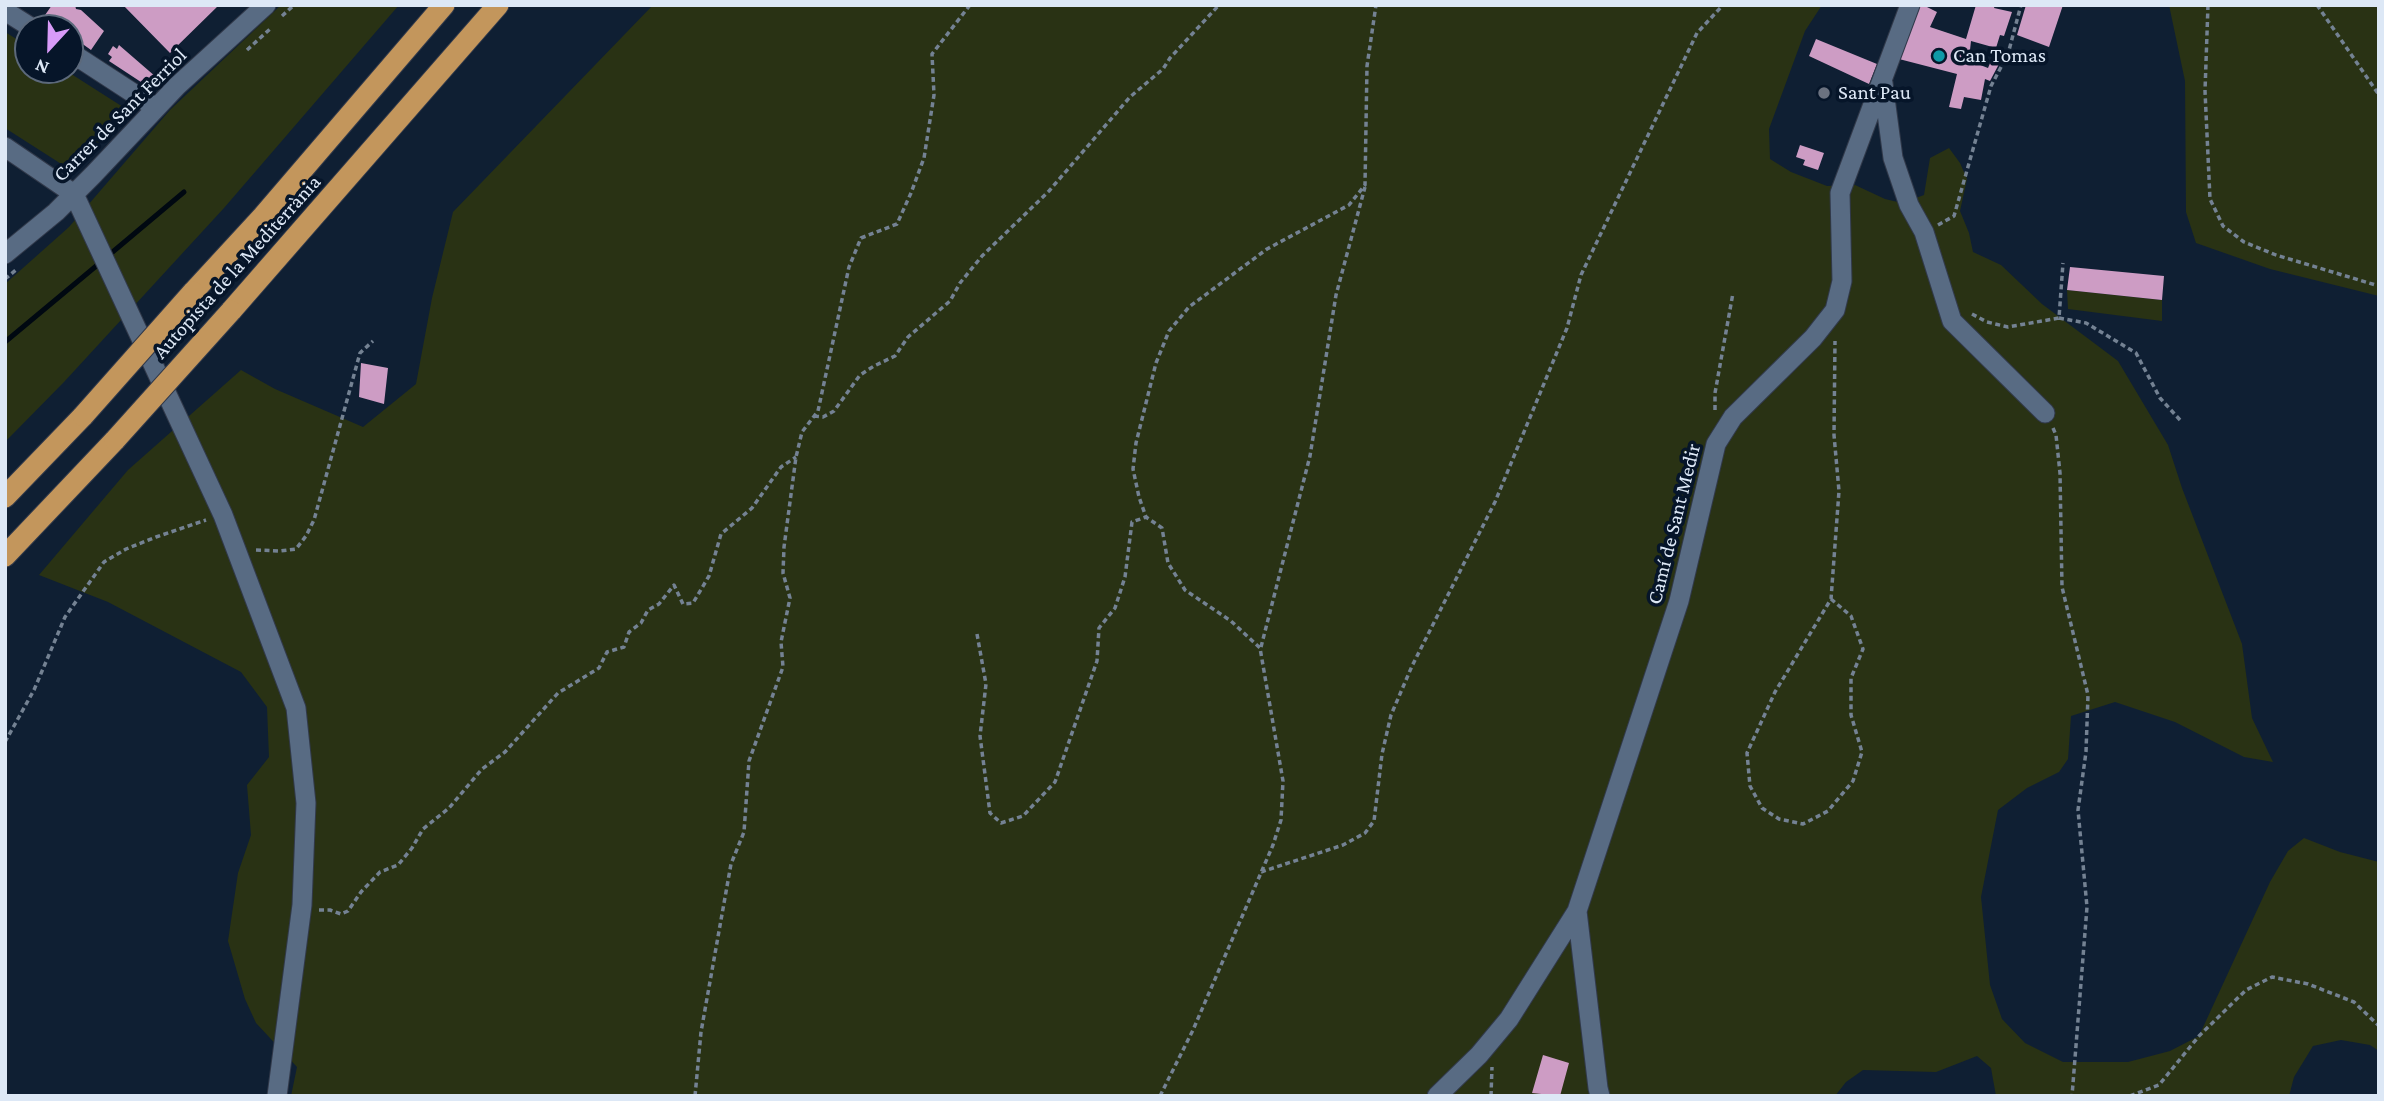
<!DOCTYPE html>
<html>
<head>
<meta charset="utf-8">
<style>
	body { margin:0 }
	#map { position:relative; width:2384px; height:1101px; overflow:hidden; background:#0f1f33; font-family:"Crimson Pro",serif }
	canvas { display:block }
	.frame { position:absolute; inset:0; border:7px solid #dde8f6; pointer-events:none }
	.north { position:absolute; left:14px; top:14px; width:70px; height:70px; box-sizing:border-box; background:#061529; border:2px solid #5c697b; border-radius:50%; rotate:202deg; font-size:19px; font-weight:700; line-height:28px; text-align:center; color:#dde8f6 }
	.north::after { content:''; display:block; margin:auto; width:24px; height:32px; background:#d89bf8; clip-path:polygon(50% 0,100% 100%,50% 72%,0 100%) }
</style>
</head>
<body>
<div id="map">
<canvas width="2384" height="1101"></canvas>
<div class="frame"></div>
<div class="north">N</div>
</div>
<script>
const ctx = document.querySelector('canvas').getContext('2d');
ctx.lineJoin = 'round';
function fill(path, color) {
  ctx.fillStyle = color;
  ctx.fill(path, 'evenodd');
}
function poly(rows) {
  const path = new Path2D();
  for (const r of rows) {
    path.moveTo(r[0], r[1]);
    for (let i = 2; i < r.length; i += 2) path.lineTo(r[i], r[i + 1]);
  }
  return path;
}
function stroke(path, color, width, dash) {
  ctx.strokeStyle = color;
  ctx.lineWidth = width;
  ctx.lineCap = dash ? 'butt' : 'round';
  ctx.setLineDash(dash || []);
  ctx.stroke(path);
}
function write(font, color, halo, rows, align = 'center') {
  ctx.font = font + ' "Crimson Pro",serif';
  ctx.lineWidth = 7;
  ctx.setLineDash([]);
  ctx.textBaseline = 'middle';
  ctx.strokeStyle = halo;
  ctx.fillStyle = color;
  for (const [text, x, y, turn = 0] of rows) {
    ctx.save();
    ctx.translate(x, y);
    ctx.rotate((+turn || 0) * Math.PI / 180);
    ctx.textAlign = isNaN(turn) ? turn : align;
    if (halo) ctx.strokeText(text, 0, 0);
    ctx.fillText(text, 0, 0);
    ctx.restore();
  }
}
fill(poly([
	[281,5,399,5,224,208,64,382,5,442,5,284,69,227,170,110],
	[653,5,1822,5,1805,31,1769,129,1770,159,1791,172,1827,186,1855,185,1885,199,1902,203,1924,195,1930,158,1949,148,1960,163,1967,179,1960,211,1969,233,1973,252,2001,265,2042,304,2118,361,2168,445,2182,488,2242,644,2252,718,2273,762,2244,757,2175,722,2115,702,2071,716,2068,759,2059,772,2027,788,1998,810,1981,897,1990,985,2002,1019,2025,1043,2063,1062,2128,1062,2170,1051,2199,1036,2270,882,2288,851,2304,838,2340,852,2379,862,2379,1051,2370,1045,2341,1040,2313,1046,2294,1077,2289,1096,1996,1096,1991,1068,1977,1056,1936,1072,1863,1070,1846,1082,1835,1096,291,1096,297,1067,256,1023,245,999,228,941,238,873,251,835,247,785,269,757,267,707,241,672,108,602,39,575,128,470,241,370,275,389,363,427,416,384,432,298,453,212],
	[2169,5,2379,5,2379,296,2270,269,2196,243,2186,212,2185,81],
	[5,32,28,46,28,70,65,70,123,107,124,118,74,167,66,167,5,128],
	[2067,290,2162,300,2162,321,2068,309]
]), '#293214');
stroke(poly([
	[109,255,184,192],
	[5,342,101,262]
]), '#000811', 5);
fill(poly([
	[52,5,75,5,76,9,81,10,104,31,91,50,70,35,70,28,59,28,43,18],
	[123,5,219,5,170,53],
	[1917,5,1923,5,1937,12,1930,27,1966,39,1976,5,1995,5,1994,8,2012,12,2004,36,2000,35,1996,48,1971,41,1970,50,1978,53,1975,63,1988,68,1991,61,1999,64,1990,81,1985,79,1981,100,1964,97,1961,109,1949,107,1957,74,1899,59],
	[2026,5,2063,5,2049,47,2017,35],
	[1816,39,1877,64,1869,84,1809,56],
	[119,45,156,77,150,82,146,80,144,84,109,61,112,57,108,54,113,46,117,49],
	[1800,145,1824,153,1818,170,1803,165,1805,160,1796,157],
	[2070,267,2164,276,2162,300,2067,290],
	[361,363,388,368,384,404,359,397],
	[1543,1055,1569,1063,1560,1096,1532,1093]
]), '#cd9cc4');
const minor = poly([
	[5,11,32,28],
	[70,52,156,108],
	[1883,83,1893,158,1909,205,1924,232,1952,321,2045,413],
	[5,147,74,194,223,515,296,708,306,803,302,905,277,1096],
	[5,254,56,212,93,175,177,86,266,5],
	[1437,1096,1479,1055,1509,1019,1577,911],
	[1600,1096,1598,1088,1577,911,1679,601,1716,444,1733,417,1813,338,1835,310,1842,281,1840,193,1910,5]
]);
const motorway = poly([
	[193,292,263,216,444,5],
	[231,311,498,5],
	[5,497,83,416],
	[5,556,115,440]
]);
stroke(minor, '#31394a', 21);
stroke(motorway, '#31394a', 23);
stroke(poly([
	[2208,5,2205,91,2210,199,2223,226,2244,242,2276,255,2379,286],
	[2317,5,2379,95],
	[282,16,294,5],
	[247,50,270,29],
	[1938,225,1954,216,1991,86,2008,54,2021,5],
	[5,279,17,269],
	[1972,314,1987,322,2008,327,2059,318,2063,263],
	[2059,318,2086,323,2136,353,2160,398,2180,420],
	[1715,410,1715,393,1733,293],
	[814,416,823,417,834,411,860,375,874,366,895,356,908,337,950,301,960,283,982,256,1049,191,1130,97,1163,69,1170,58,1219,5],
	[2053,428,2056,435,2060,473,2062,587,2088,695,2086,752,2078,810,2087,907,2072,1096],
	[256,550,280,551,296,549,306,536,314,520,360,353,373,341],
	[1831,599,1851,616,1863,649,1851,678,1851,715,1862,752,1853,781,1828,811,1803,824,1779,819,1762,808,1750,786,1747,753,1775,692,1831,599,1839,491,1834,435,1835,341],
	[977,634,986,684,980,736,990,813,1001,823,1023,816,1055,782,1097,661,1099,628,1115,608,1125,577,1132,522,1146,517],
	[1261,647,1310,456,1336,295,1365,187],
	[5,742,34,690,65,617,104,562,126,549,156,537,206,520],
	[1261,872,1343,845,1365,833,1374,821,1382,754,1391,715,1412,666,1495,502,1567,328,1581,275,1697,33,1723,5],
	[319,910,330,910,341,914,348,911,361,892,380,872,398,865,412,848,423,829,449,808,482,769,505,752,558,693,599,668,607,652,624,647,629,632,641,623,648,610,659,604,674,585,683,604,693,603,709,576,721,534,752,508,781,467,796,457],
	[695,1096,701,1032,731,864,744,832,749,761,783,667,781,642,790,598,783,573,784,547,796,457,802,432,818,411,849,267,861,238,897,224,911,193,924,158,934,95,932,54,970,5],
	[1160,1096,1193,1030,1273,845,1281,820,1283,781,1260,648,1231,621,1185,590,1168,563,1162,528,1146,517,1139,497,1133,469,1136,443,1156,363,1169,331,1189,307,1267,249,1349,205,1365,185,1367,66,1376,5],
	[1491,1096,1492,1067],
	[2130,1096,2159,1085,2199,1036,2246,990,2272,977,2308,984,2354,1002,2379,1026]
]), '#748293', 3.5, [5, 3.5]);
stroke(minor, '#586b83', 19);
stroke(motorway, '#c3965c', 21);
const motorwayBridge = poly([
	[83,416,193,292],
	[115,440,231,311]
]);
stroke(motorwayBridge, '#31394a', 23, []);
stroke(motorwayBridge, '#c3965c', 21);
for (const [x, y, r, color] of [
	[1939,56,7,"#0f9aa8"],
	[1824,93,7,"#6b7280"]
]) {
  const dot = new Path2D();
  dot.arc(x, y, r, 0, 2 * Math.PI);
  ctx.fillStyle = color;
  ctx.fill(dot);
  stroke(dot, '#061529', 2.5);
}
write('21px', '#dde8f6', '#061529', [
	["Can Tomas",1953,56],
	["Sant Pau",1838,93]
], 'left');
write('21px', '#dde8f6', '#061529', [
	["Carrer de Sant Ferriol",120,115,-45],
	["Autopista de la Mediterrània",237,267,-48],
	["Camí de Sant Medir",1674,524,-76]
]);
</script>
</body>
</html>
